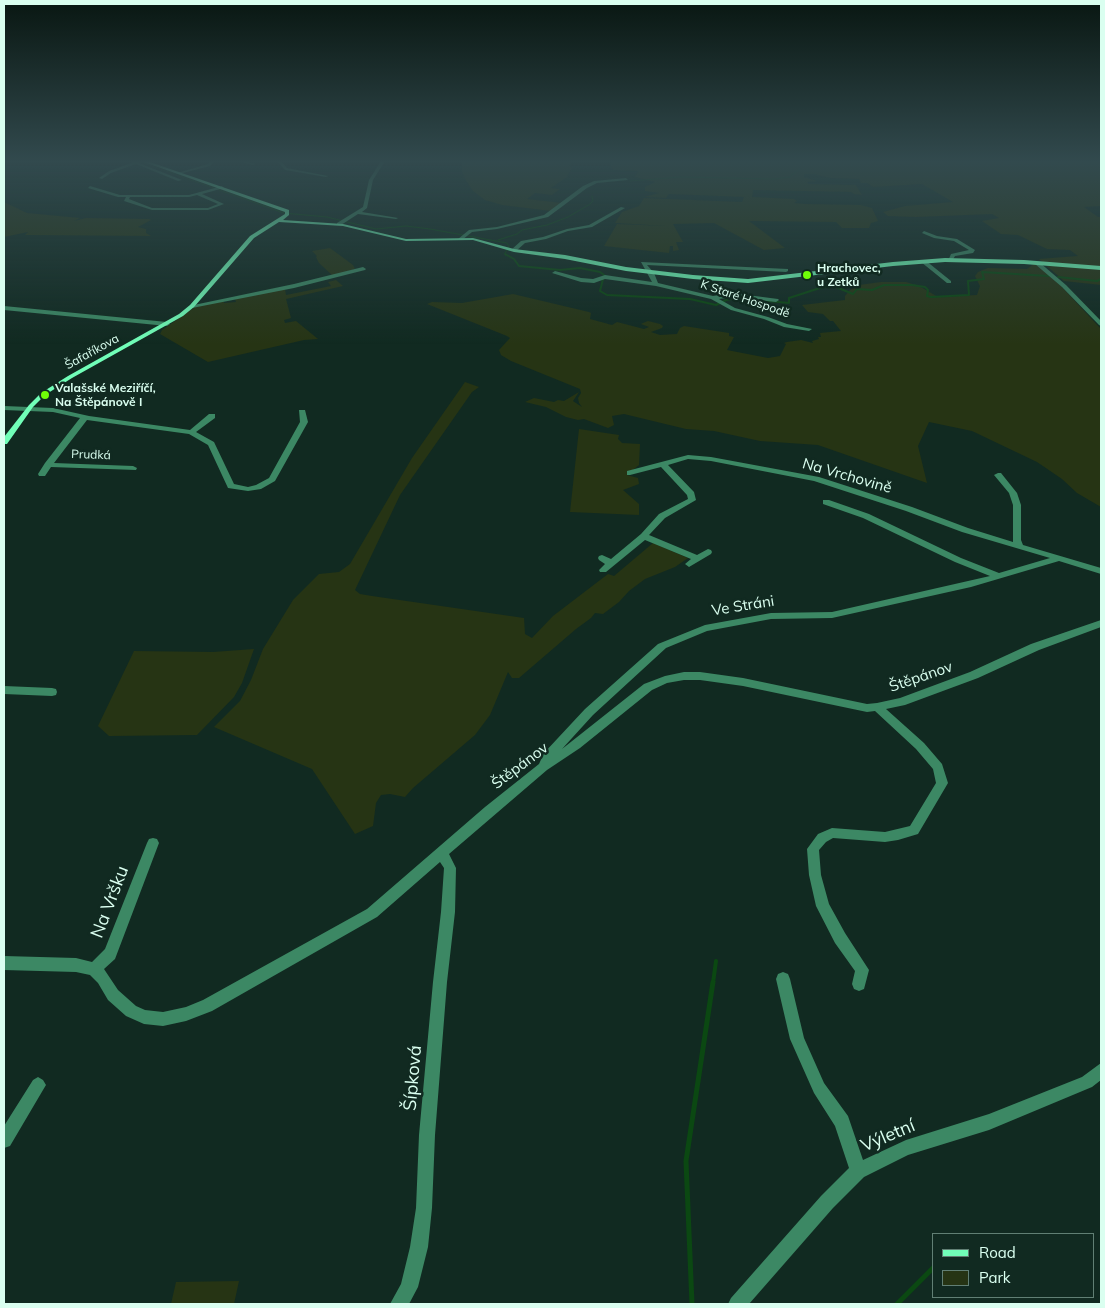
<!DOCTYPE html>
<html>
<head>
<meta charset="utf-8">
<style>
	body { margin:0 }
	#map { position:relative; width:1105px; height:1308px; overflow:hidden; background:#112a21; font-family:Mulish,sans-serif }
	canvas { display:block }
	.frame { position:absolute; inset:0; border:5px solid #dafff0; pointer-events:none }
	.legend { position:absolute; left:932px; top:1233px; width:162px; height:65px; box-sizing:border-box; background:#112a21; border:1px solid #617f74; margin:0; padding:6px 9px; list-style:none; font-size:15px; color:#dafff0 }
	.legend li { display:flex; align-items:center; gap:10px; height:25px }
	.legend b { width:25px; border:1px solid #617f74 }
</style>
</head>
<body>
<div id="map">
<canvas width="1105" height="1308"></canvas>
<div class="frame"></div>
<ul class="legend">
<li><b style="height:6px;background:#71feb8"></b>Road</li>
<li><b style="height:14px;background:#263414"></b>Park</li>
</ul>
</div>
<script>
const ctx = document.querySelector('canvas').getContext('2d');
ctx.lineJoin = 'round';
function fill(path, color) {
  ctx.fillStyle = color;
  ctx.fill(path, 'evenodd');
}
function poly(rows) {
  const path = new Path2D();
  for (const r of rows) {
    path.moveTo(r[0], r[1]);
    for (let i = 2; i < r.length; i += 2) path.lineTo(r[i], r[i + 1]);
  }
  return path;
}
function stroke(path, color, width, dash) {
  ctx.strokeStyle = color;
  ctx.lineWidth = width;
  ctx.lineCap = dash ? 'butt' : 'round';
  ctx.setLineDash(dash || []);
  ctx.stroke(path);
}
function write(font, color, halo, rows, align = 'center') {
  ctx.font = font + ' Mulish,sans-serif';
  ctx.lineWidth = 5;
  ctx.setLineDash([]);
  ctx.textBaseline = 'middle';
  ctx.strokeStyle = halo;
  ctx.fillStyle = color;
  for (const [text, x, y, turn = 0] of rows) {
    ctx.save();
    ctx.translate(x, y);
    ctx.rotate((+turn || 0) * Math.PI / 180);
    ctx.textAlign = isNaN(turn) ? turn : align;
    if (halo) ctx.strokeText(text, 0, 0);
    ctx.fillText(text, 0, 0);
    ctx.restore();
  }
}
fill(poly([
	[460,161,574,161,569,165,572,168,567,177,551,188,560,189,552,195,535,193,527,199,562,203,551,211,502,205,485,200,473,191,465,179,462,172,462,162],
	[613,161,1101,161,1101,206,1084,207,1098,217,1101,217,1101,285,1064,281,1039,259,1078,256,1070,250,1047,249,1018,235,1001,234,982,221,999,218,992,214,916,217,888,216,883,212,905,206,953,202,922,184,873,187,867,183,861,183,859,179,830,178,813,174,804,174,804,177,817,181,807,182,809,184,856,185,862,195,854,194,851,192,753,190,752,197,794,199,797,201,794,203,805,204,861,205,872,208,878,221,871,223,869,228,842,228,836,222,749,221,785,248,764,250,714,223,673,224,683,242,676,242,679,250,673,251,673,246,670,246,669,253,604,246,617,224,667,226,615,223,622,212,639,206,644,198,742,202,744,197,669,194,666,198,644,197,659,193,645,191,645,187,655,182,635,177,638,171,613,170,610,164],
	[4,202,27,213,80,218,74,221,86,218,149,219,151,220,138,227,146,229,146,233,151,236,25,235,28,232,4,237],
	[330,248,353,265,355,269,333,276,319,263,316,257,317,256,312,251],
	[1035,263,1060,285,1101,329,1101,507,1077,493,1062,479,1037,462,972,431,929,422,918,446,927,483,818,445,760,441,714,431,686,429,624,414,612,416,614,425,608,428,584,419,578,420,566,417,546,407,525,402,534,398,554,402,558,400,564,401,579,392,573,401,582,407,579,403,578,398,581,393,580,389,511,361,501,355,499,350,510,338,507,336,427,304,432,302,462,303,513,294,589,312,591,313,590,319,612,325,617,322,644,329,649,327,641,324,643,323,648,321,660,324,663,326,662,328,651,332,660,335,677,334,680,328,684,326,729,333,729,336,734,337,727,350,768,358,780,356,786,344,784,343,787,342,801,340,813,343,812,341,819,339,818,337,821,337,820,333,841,331,833,321,830,321,823,314,808,312,802,305,845,300,845,296,850,290,859,285,881,282,906,282,919,286,938,297,977,295,980,286,975,276,978,272,988,268,1027,269],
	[336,280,343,286,286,299,291,318,284,320,285,323,296,321,318,339,304,340,208,362,160,334,162,330,195,307,223,300,224,303,236,302,235,298,285,289,286,295,331,286,328,282],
	[465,382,479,387,472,392,400,495,355,590,360,594,372,596,524,618,525,634,532,638,553,616,608,574,614,576,653,543,688,558,675,567,645,579,629,591,619,602,603,614,595,613,591,618,576,629,519,678,512,678,508,672,490,715,475,735,413,788,405,797,390,794,381,795,376,803,373,826,355,834,312,769,214,727,240,701,251,680,263,649,293,600,319,574,339,572,350,564,412,458],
	[579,429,619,435,618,439,622,443,640,444,639,465,627,475,638,478,639,484,623,490,639,504,639,515,570,512],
	[254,649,242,683,234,697,197,735,109,736,98,726,134,651,213,652],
	[239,1281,234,1304,171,1304,176,1282]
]), '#263414');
stroke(poly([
	[30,161,94,161],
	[138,161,284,213,327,217,376,229,406,226,430,229,507,243,509,247,505,253,506,256],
	[630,181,680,177,775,179,790,177,798,170],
	[498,240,517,234,522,230,547,225,568,217,590,204,593,201,592,196]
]), '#0b4812', 1);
stroke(poly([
	[505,254,514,259,519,266,560,270,580,268,600,272,604,275,600,291,607,295,690,299,716,305,726,300,737,298,789,303,789,298,823,287,836,287,853,294,857,289,872,290,884,285,912,285,925,287,928,290,927,296,931,297,969,295,968,281,984,279,982,272,1049,276],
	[1058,277,1097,281,1101,279]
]), '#0b4812', 2);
stroke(poly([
	[713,983,716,961]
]), '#0b4812', 4);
stroke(poly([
	[692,1304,686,1161,713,982],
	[897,1304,934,1267]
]), '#0b4812', 5);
fill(poly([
	[137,161,143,161,139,163,182,180,178,181,136,164,111,173,102,179,99,178,109,171,137,161],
	[210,161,214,161,210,166,179,174,177,173,208,164,210,161],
	[239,161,245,161,255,164,253,165,239,161],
	[277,161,281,161,287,168,328,176,326,177,285,170,277,161],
	[381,161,385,161,373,180,367,208,362,212,398,218,396,219,358,214,341,225,337,225,337,223,363,207,369,180,381,161],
	[626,178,628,180,597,183,587,188,548,217,497,229,472,232,462,240,458,239,469,230,497,227,544,215,583,186,594,181,626,178],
	[90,186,120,195,189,195,222,186,224,188,202,194,224,204,208,210,152,210,124,201,126,197,118,197,88,188,90,186],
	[197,195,218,204,208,208,152,208,129,199,130,197,189,197,197,195],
	[621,207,625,208,592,227,568,231,546,239,525,243,516,251,511,250,521,241,543,237,567,229,589,225,621,207],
	[924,231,937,236,957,239,975,250,973,253,955,256,952,261,948,261,951,254,969,250,954,241,934,238,922,233,924,231],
	[921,260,925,260,951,281,951,283,947,283,921,262,921,260],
	[641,262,788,269,788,271,786,272,647,265,654,273,658,283,713,296,732,293,778,299,779,300,776,302,732,297,719,299,735,308,768,317,787,324,812,329,809,331,784,327,764,319,731,310,711,299,656,286,605,279,594,283,581,282,552,273,555,271,581,278,593,279,605,275,652,282,641,262],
	[1035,262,1039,262,1066,285,1101,321,1101,326,1099,325,1062,287,1035,264,1035,262],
	[363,267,366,269,365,270,294,288,192,308,189,306,294,284,363,267],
	[4,306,167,322,170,324,167,326,4,310,4,306],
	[4,406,53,408,89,416,190,430,209,414,215,414,215,418,196,432,214,442,234,484,248,487,256,485,269,478,300,422,299,410,305,410,308,422,275,481,261,489,248,491,228,488,208,445,189,434,87,420,54,463,133,466,137,468,136,470,51,467,45,476,39,476,38,474,45,463,80,418,53,412,4,410,4,406],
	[688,455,711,457,819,477,912,507,968,528,1013,542,1013,505,1009,493,994,475,998,473,1001,473,1017,493,1021,505,1021,540,1023,545,1101,568,1101,574,1059,561,971,587,832,618,771,619,707,631,666,648,593,715,562,749,644,684,665,676,684,672,700,672,743,678,867,704,877,703,900,698,970,672,1031,644,1101,620,1101,627,1039,650,978,678,905,705,886,709,924,743,942,764,948,783,918,834,898,840,885,842,833,838,826,842,819,850,821,875,829,904,845,933,869,970,864,989,859,991,854,989,852,984,855,971,835,943,816,906,809,875,807,849,818,834,832,828,885,832,910,826,936,783,933,769,916,749,875,711,867,712,743,686,700,680,684,680,667,683,652,690,580,748,547,770,449,854,456,868,455,912,447,982,435,1135,432,1208,428,1247,418,1287,409,1304,390,1304,401,1284,410,1247,416,1208,419,1135,433,982,441,912,444,868,440,862,377,917,212,1011,186,1021,163,1026,144,1024,126,1016,108,1000,98,983,90,975,76,972,4,970,4,956,76,958,92,962,105,949,147,843,149,839,153,838,157,839,159,843,115,959,104,969,118,990,136,1006,145,1010,163,1012,186,1007,203,1000,367,909,485,807,539,764,544,753,585,709,658,644,705,625,771,613,832,612,990,576,955,562,863,518,823,504,823,500,829,500,869,514,961,558,999,573,1050,558,962,532,906,511,814,481,711,461,688,459,668,465,694,492,696,500,665,518,649,535,697,555,708,549,711,550,712,552,711,554,689,567,685,564,691,559,645,540,606,572,600,572,599,570,605,564,599,560,598,558,599,556,602,555,611,559,641,534,659,514,688,499,687,495,661,467,630,475,627,475,627,471,688,455],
	[4,686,52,688,56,689,57,692,56,695,52,696,4,694,4,686],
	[783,972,788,974,790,979,804,1038,824,1083,848,1116,863,1160,906,1140,989,1114,1082,1077,1101,1063,1101,1080,1092,1087,989,1130,908,1155,864,1177,833,1208,749,1304,728,1304,731,1298,821,1196,849,1168,835,1126,814,1093,790,1039,776,979,778,974,783,972],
	[38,1077,43,1080,46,1085,43,1090,10,1146,4,1148,4,1126,33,1080,38,1077]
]), '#3c8864');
fill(poly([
	[141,161,147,161,289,210,289,215,283,220,343,224,406,239,473,238,514,249,565,255,626,267,693,275,748,279,893,262,945,258,1024,260,1101,266,1101,270,1024,264,945,262,893,266,748,283,693,279,626,271,565,259,514,252,473,240,406,241,343,226,279,222,254,238,194,307,183,316,72,378,45,395,33,407,7,444,4,444,4,437,29,405,41,393,68,376,179,314,190,305,250,236,285,214,285,212,141,161]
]), '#71feb8');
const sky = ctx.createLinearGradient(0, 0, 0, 344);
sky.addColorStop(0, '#091712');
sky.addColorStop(0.47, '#324a4e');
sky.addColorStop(1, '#324a4e00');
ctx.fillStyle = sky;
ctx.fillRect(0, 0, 1105, 344);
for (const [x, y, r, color] of [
	[807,275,5,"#6ffe07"],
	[45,395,5,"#6ffe07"]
]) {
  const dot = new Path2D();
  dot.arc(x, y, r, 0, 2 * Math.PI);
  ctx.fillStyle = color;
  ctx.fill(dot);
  stroke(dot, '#112a21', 2);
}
write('bold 12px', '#dafff0', '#112a21', [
	["Hrachovec,",817,268],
	["u Zetků",817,282],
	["Valašské Meziříčí,",55,388],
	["Na Štěpánově I",55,402]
], 'left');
write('12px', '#dafff0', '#112a21', [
	["K Staré Hospodě",745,299,19],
	["Šafaříkova",92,352,-29],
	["Prudká",91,455,2]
]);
write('15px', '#dafff0', '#112a21', [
	["Na Vrchovině",847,476,16],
	["Ve Stráni",743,606,-9],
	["Štěpánov",921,677,-19],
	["Štěpánov",520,766,-37]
]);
write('18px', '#dafff0', '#112a21', [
	["Na Vršku",110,902,-69],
	["Šípková",413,1078,-85],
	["Výletní",888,1136,-23]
]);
</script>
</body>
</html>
